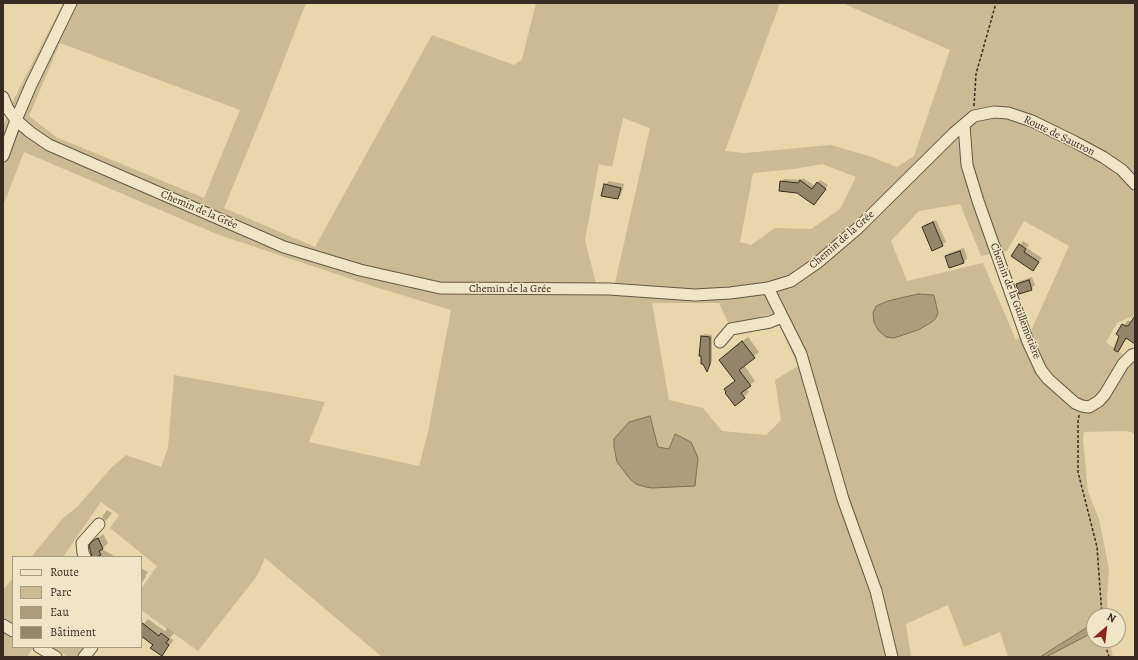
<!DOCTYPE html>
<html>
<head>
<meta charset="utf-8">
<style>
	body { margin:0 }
	#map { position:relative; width:1138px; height:660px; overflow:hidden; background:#e9d7ab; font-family:Alegreya,serif }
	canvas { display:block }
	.frame { position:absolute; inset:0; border:4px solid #382b21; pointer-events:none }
	.legend { position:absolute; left:12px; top:556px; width:130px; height:92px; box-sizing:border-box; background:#f1e5c8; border:1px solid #a79b85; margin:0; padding:5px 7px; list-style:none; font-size:12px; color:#382b21 }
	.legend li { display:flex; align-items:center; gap:8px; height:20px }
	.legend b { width:20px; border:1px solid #a79b85 }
	.north { position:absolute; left:1086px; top:608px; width:40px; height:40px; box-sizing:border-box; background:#f1e5c8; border:1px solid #a79b85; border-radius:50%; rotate:28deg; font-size:11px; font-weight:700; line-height:16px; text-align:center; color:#382b21 }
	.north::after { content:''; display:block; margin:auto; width:14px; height:18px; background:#8f2418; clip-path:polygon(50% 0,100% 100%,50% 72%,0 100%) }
</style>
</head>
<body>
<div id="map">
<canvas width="1138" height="660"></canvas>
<div class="frame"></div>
<ul class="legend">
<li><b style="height:5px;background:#f1e5c8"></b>Route</li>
<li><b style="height:11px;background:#cbba94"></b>Parc</li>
<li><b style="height:11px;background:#ad9d7c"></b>Eau</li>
<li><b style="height:11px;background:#948469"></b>Bâtiment</li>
</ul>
<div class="north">N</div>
</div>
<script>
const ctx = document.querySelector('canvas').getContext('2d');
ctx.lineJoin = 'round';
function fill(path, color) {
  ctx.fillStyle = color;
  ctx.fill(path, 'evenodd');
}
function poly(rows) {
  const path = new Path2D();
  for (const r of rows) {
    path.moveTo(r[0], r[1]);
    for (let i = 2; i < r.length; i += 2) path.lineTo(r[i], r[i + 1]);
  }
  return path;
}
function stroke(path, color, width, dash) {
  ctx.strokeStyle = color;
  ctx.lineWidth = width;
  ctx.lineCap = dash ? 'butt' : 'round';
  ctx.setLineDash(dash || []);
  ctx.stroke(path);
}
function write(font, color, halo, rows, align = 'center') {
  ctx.font = font + ' Alegreya,serif';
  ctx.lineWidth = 3;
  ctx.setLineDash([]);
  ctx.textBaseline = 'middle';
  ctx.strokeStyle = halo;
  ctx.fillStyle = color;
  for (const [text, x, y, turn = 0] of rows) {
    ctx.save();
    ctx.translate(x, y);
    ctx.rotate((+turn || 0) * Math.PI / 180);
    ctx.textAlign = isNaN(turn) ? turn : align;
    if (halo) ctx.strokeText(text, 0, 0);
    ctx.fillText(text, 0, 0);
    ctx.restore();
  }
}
fill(poly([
	[63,3,306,3,264,111,224,208,315,247,432,35,514,65,522,59,536,3,780,3,725,151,745,153,831,145,869,156,897,167,914,156,950,50,842,3,1135,3,1135,319,1130,317,1117,323,1106,342,1135,363,1135,435,1131,432,1124,431,1084,432,1083,439,1088,492,1099,519,1109,569,1107,597,1108,616,1094,616,1094,640,1109,640,1113,657,1046,657,1088,635,1086,628,1040,657,1008,657,1000,632,964,647,948,605,906,624,911,657,382,657,265,558,257,576,198,651,141,610,141,589,157,566,110,528,119,515,101,502,63,557,31,557,63,518,77,507,112,467,126,455,161,467,168,448,174,375,325,402,309,442,419,466,428,432,451,310,372,286,219,235,24,152,3,206,3,126,13,101],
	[60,43,240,110,204,198,56,137,29,116],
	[623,118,650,128,615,283,596,283,585,240,599,164,612,167],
	[822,164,856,177,840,209,811,229,775,228,751,245,740,242,753,173,794,169],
	[960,204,981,256,1007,251,1024,221,1069,246,1031,331,1016,340,983,263,907,281,891,241,919,211],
	[918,294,935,295,937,316,928,324,897,337,874,322,873,313,876,306,888,301],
	[652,303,719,303,729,325,774,313,798,366,775,380,781,420,766,435,722,431,703,408,669,400],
	[650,416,658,447,669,449,675,434,695,486,617,462,614,447,614,439],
	[13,578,13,647,33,647,27,657,3,657,3,590],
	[51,647,86,647,80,657,68,657]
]), '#cbba94');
const water = poly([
	[918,294,934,295,938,313,936,318,932,322,918,330,894,338,886,337,878,330,874,322,873,313,876,306,888,301,918,294],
	[650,416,658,447,669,449,675,434,691,442,698,458,695,486,652,488,646,487,636,484,630,479,617,462,614,447,614,439,629,422,650,416],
	[1086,628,1088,635,1046,657,1040,657,1086,628]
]);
fill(water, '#ad9d7c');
stroke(water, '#7e6f58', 1);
fill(poly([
	[803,178,815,186,820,180,828,185,817,201,781,182,784,179,801,180],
	[609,181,624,184,621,195,618,198,605,185],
	[936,220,946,242,942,245,923,227,926,224],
	[1023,241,1029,245,1027,248,1042,258,1033,269,1020,245],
	[964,248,967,258,964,262,949,266,946,256,949,253],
	[1032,277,1035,285,1031,289,1017,284,1020,281],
	[1135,319,1135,343,1127,338,1117,351,1121,336,1117,334,1128,320,1131,322],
	[704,334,712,335,712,361,707,371,702,337],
	[748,337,759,352,744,365,755,381,746,388,749,392,744,397,727,394,736,381,725,355],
	[107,510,112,513,106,521,102,517],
	[103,534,108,543,102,549,116,557,94,557,90,546],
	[141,568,148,572,145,576,146,577,141,584],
	[148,619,165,631,167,628,174,633,170,638,174,640,161,655,154,645,141,635,141,627]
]), '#0003');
const building = poly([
	[800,180,812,189,817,182,826,189,814,205,797,193,779,191,780,181,798,183,800,180],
	[604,184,621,188,618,199,601,196,604,184],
	[933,222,943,246,932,251,922,227,933,222],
	[1019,244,1026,249,1024,252,1039,262,1033,271,1011,256,1019,244],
	[960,251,964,263,949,268,945,256,960,251],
	[1029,280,1032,290,1019,294,1016,284,1029,280],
	[1135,316,1135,344,1126,338,1118,352,1114,350,1119,336,1116,334,1122,324,1126,326,1128,326,1135,316],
	[701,336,710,337,710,364,707,372,703,364,701,364,701,356,699,356,701,336],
	[742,341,755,358,739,370,751,386,741,393,745,398,735,406,725,393,726,392,724,389,735,381,719,360,742,341],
	[98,538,103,549,99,551,101,555,96,557,92,557,89,545,94,540,98,538],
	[141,622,159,636,161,633,169,639,166,643,169,645,162,656,150,648,153,645,141,636,141,622]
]);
fill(building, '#948469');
stroke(building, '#382b21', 1);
const minor = poly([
	[3,97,8,109,16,120,30,132,49,145,284,247,360,270,440,288,609,289,695,295,730,293,768,288,791,281,817,263,858,228,954,133,974,116,994,112,1008,113,1032,121,1075,142,1103,157,1122,170,1135,184],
	[964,125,967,165,978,201,1028,342,1041,370,1048,379,1075,403,1082,406,1089,407,1099,401,1105,394,1123,364,1132,355,1135,354],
	[3,156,16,120,31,85,71,3],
	[768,288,801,354,843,499,876,591,892,657],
	[720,342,731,329,770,322,782,317],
	[85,557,83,553,82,543,99,524],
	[3,625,13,631],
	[39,647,56,657],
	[84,657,92,647]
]);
stroke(minor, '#645644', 13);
stroke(poly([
	[974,106,976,74,996,3],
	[1079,415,1078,422,1078,472,1097,547,1102,616],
	[1104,640,1109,657]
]), '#382b21', 1.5, [3, 2]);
stroke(minor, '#f1e5c8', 11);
write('11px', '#382b21', '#f1e5c8', [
	["Route de Sautron",1059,136,26],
	["Chemin de la Grée",199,210,23],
	["Chemin de la Grée",842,240,-41],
	["Chemin de la Grée",510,289],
	["Chemin de la Guillemotière",1015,301,69]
]);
</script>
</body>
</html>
